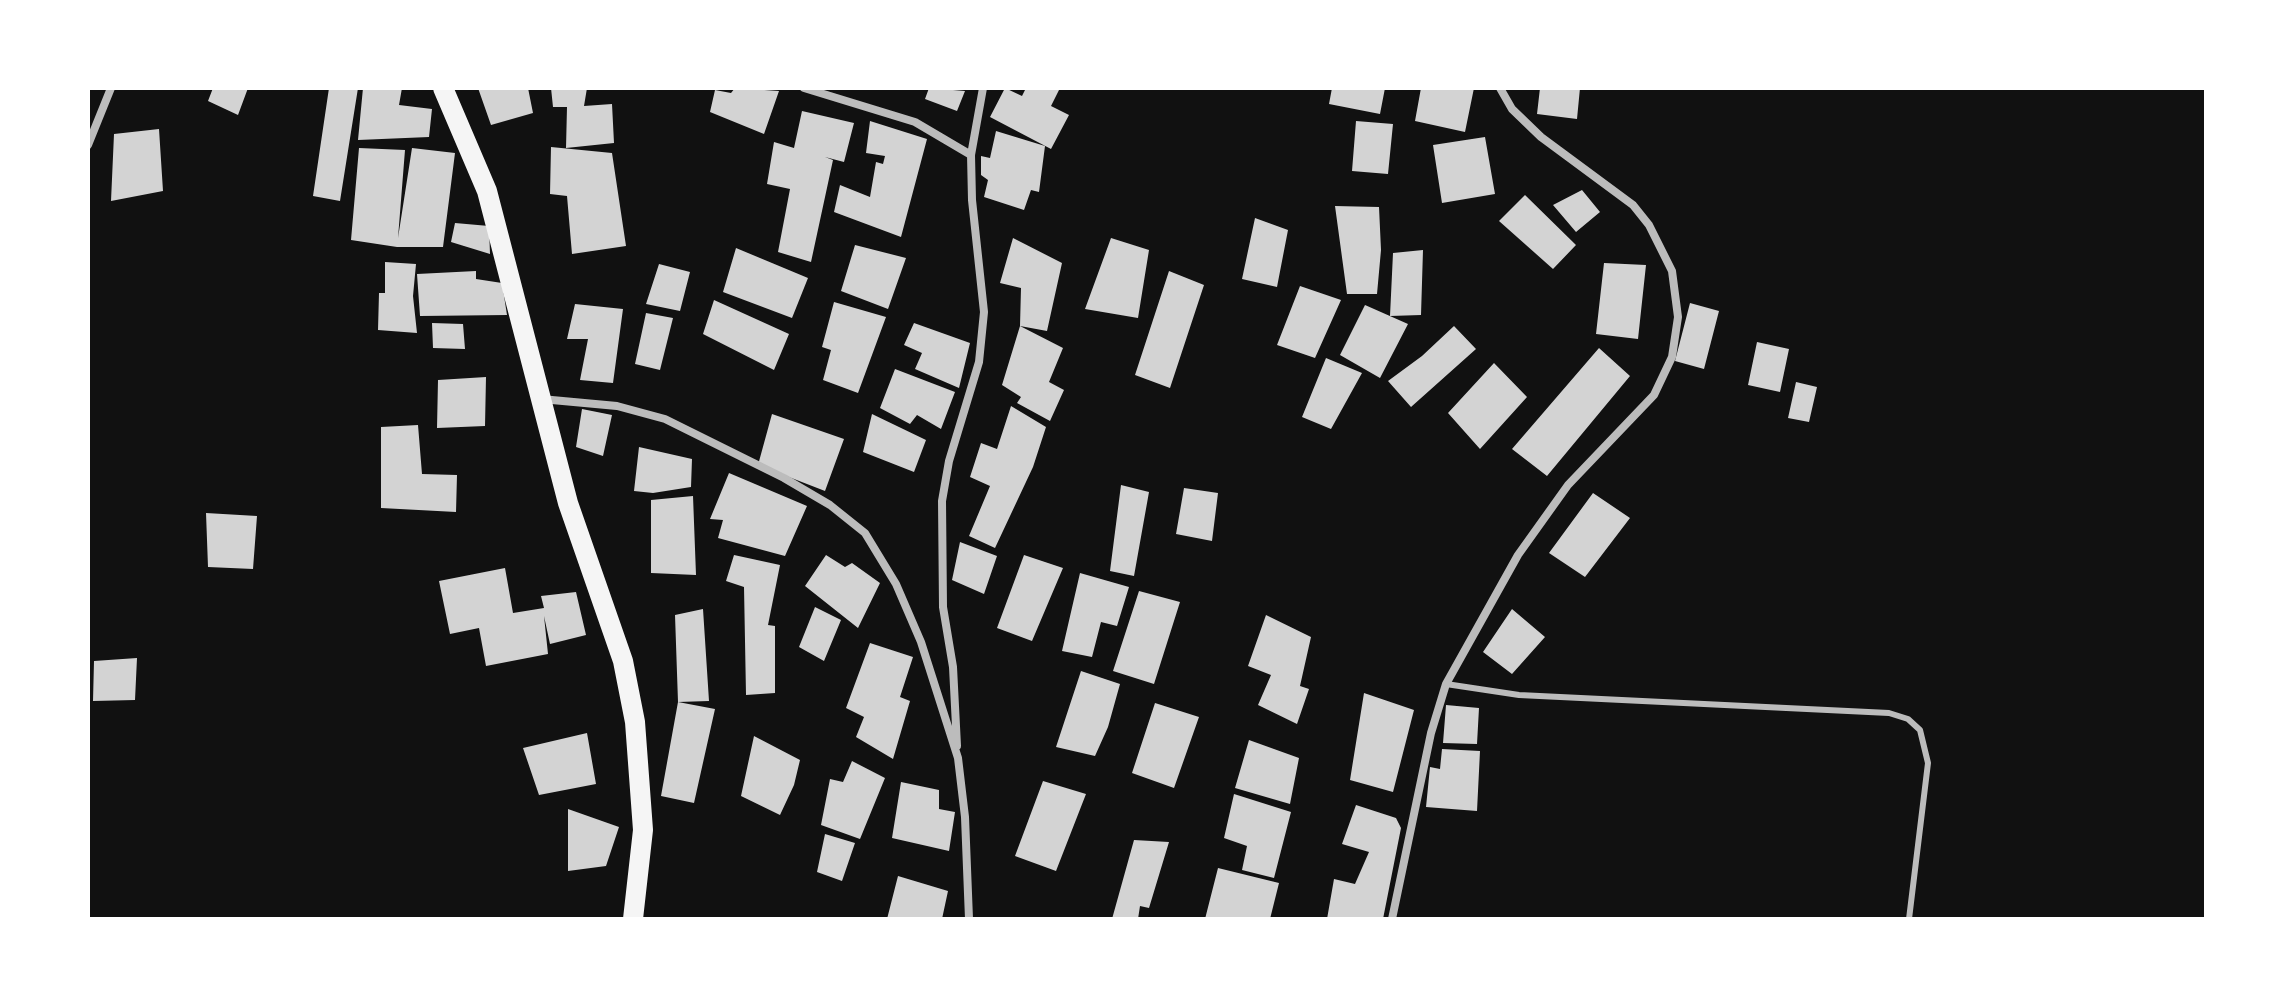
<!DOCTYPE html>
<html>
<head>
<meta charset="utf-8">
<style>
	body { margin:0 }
	#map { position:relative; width:2294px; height:1007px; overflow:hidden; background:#111; font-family:"Work Sans",sans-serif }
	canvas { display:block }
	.frame { position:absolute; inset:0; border:90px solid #fff; pointer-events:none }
</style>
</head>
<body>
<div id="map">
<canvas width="2294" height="1007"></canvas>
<div class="frame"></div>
</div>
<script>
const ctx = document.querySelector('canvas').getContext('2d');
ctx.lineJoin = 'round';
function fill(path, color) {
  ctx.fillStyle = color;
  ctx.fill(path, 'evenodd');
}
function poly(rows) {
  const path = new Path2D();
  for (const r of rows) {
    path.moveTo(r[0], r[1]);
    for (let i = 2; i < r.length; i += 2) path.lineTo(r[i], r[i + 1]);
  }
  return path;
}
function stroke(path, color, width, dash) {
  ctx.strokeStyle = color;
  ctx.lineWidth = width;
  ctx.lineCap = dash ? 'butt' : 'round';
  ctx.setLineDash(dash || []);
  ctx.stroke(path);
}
fill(poly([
	[213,88,248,88,238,115,208,101],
	[329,88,358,88,340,201,313,196],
	[363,88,402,88,399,105,432,109,429,137,358,140],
	[478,88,528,88,533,113,491,125],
	[551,88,587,88,584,106,612,104,614,143,566,148,567,107,553,107],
	[735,88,779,91,764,134,710,112,715,90,731,93],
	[929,88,965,91,957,111,925,99],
	[1005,88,1022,96,1026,88,1060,88,1051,106,1069,115,1051,149,990,117],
	[1332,88,1385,88,1380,114,1329,104],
	[1421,88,1474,88,1465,132,1415,121],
	[1540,88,1580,88,1577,119,1537,114],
	[802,111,854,123,844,162,825,157,833,160,811,262,778,252,790,189,767,184,774,142,794,148],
	[870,121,927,139,901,237,834,212,840,185,870,197,876,162,883,164,885,156,866,153],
	[1356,121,1393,124,1388,174,1352,171],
	[159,129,163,191,111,201,114,134],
	[996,131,1045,146,1039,192,1031,190,1024,210,984,197,988,180,981,175,981,156,990,158],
	[1485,137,1495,194,1442,203,1433,145],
	[551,147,612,153,626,246,572,254,567,196,550,194],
	[359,148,405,150,398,238,412,148,455,153,443,247,397,247,351,240],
	[1582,190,1600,212,1576,232,1553,205],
	[1525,195,1576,245,1553,269,1499,221],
	[1335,206,1379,207,1381,250,1377,294,1347,294],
	[1255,218,1288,230,1277,287,1242,279],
	[455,223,489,226,490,254,451,242],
	[1013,238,1062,263,1047,331,1020,326,1021,288,1000,283],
	[1111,238,1149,250,1138,318,1085,309],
	[855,245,906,258,888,309,841,291],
	[736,248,808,278,792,318,723,292],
	[1423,250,1421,315,1390,316,1393,253],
	[385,262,416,264,413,296,417,333,378,330,379,293,385,293],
	[1604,263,1646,265,1638,339,1596,334],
	[659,264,690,272,680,311,646,304],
	[476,271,476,279,502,283,507,315,420,316,417,274],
	[1169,271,1204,285,1170,388,1135,375],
	[1300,286,1341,300,1315,358,1277,345],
	[714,300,789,334,774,370,703,334],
	[834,302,886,317,858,393,823,380,831,350,822,347],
	[1690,303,1719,311,1704,369,1675,361],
	[575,304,623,309,613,383,580,380,588,339,567,339],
	[1365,305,1408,324,1380,378,1340,355],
	[646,313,673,318,660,370,635,364],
	[432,323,463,324,465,349,433,348],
	[914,323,970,343,959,388,915,369,922,353,904,345],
	[1020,326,1063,348,1049,382,1064,390,1050,421,1017,403,1021,397,1002,385],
	[1454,326,1476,349,1411,407,1388,381,1422,356],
	[1757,342,1789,349,1780,392,1748,385],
	[1599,348,1630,376,1547,476,1512,449],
	[1326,358,1362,373,1331,429,1302,417],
	[1494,363,1527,397,1480,449,1448,413],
	[895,369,955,392,941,429,917,415,910,424,880,408],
	[486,377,485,426,437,428,438,380],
	[1796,382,1817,387,1809,422,1788,418],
	[1011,406,1046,427,1033,467,995,548,969,536,990,486,970,477,981,443,997,449],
	[582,409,612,415,603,456,576,447],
	[772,414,844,439,825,491,758,465],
	[872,414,926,440,914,472,863,452],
	[418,425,422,474,457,475,456,512,381,508,381,427],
	[639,447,692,459,691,487,653,493,634,491],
	[729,473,807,506,785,556,718,538,723,520,710,519],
	[1121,485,1149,492,1134,576,1110,571],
	[1184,488,1218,493,1212,541,1176,534],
	[1593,493,1630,518,1585,577,1549,553],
	[693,496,696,575,651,573,651,500],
	[206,513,257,516,253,569,208,567],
	[960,542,997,556,984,594,952,580],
	[734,555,780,565,768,625,775,626,775,693,746,695,744,587,726,581],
	[826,555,845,567,852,563,880,583,858,628,805,586],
	[1024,555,1063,568,1032,641,997,628],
	[505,568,513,613,544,608,541,596,576,592,586,635,550,644,544,616,548,654,486,666,479,628,450,634,439,581],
	[1080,573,1129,587,1117,626,1101,622,1092,657,1062,651],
	[1139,591,1180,602,1154,684,1113,671],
	[815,607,841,620,824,661,799,647],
	[703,609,709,701,678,702,675,615],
	[1512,609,1545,637,1512,674,1483,652],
	[1266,615,1311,637,1300,686,1309,689,1297,724,1258,705,1271,675,1248,666],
	[870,643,913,657,900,697,910,701,893,759,856,737,864,717,846,708],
	[137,658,135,700,93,701,94,661],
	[1081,671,1120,684,1108,727,1095,756,1056,747],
	[1364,693,1414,710,1393,792,1350,780],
	[678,702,715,709,694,803,661,796],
	[1155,703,1199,717,1174,788,1132,773],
	[1446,705,1479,708,1477,744,1443,743],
	[587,733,596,784,539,795,523,748],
	[754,736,800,760,794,785,780,815,741,796],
	[1249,740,1299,758,1290,804,1235,788],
	[1442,749,1480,751,1477,811,1426,807,1430,767,1440,769],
	[852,761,885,778,860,839,821,825,830,779,843,782],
	[1043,781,1086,794,1056,871,1015,856],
	[901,782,939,790,939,809,955,812,949,851,892,838],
	[1234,794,1291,812,1274,878,1242,870,1247,846,1224,838],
	[1356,805,1396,818,1401,828,1383,919,1327,919,1334,879,1355,884,1369,852,1342,844],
	[568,809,619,827,606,866,568,871],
	[825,834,855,843,842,881,817,872],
	[1134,840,1169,842,1149,908,1140,906,1138,919,1112,919],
	[1218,868,1279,883,1270,919,1205,919],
	[898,876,948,891,942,919,887,919]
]), '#d3d3d3');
stroke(poly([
	[1446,684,1519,695,1889,713,1908,719,1920,730,1928,763,1909,919]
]), '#bcbcbc', 6);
stroke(poly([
	[804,88,915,122,971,155],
	[88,145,111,88],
	[541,399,617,406,665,419,784,478,830,505,865,533,896,584,921,642,958,758,965,817,969,919],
	[957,746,953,667,943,607,942,501,949,461,979,362,984,312,972,200,971,155,983,88],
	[1392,919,1431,733,1446,684,1518,555,1568,485,1654,395,1672,357,1678,317,1672,271,1649,225,1633,205,1541,137,1512,109,1500,88]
]), '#bcbcbc', 8);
stroke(poly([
	[443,88,487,191,568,503,623,661,635,722,643,830,633,919]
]), '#f5f5f5', 20);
</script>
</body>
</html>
